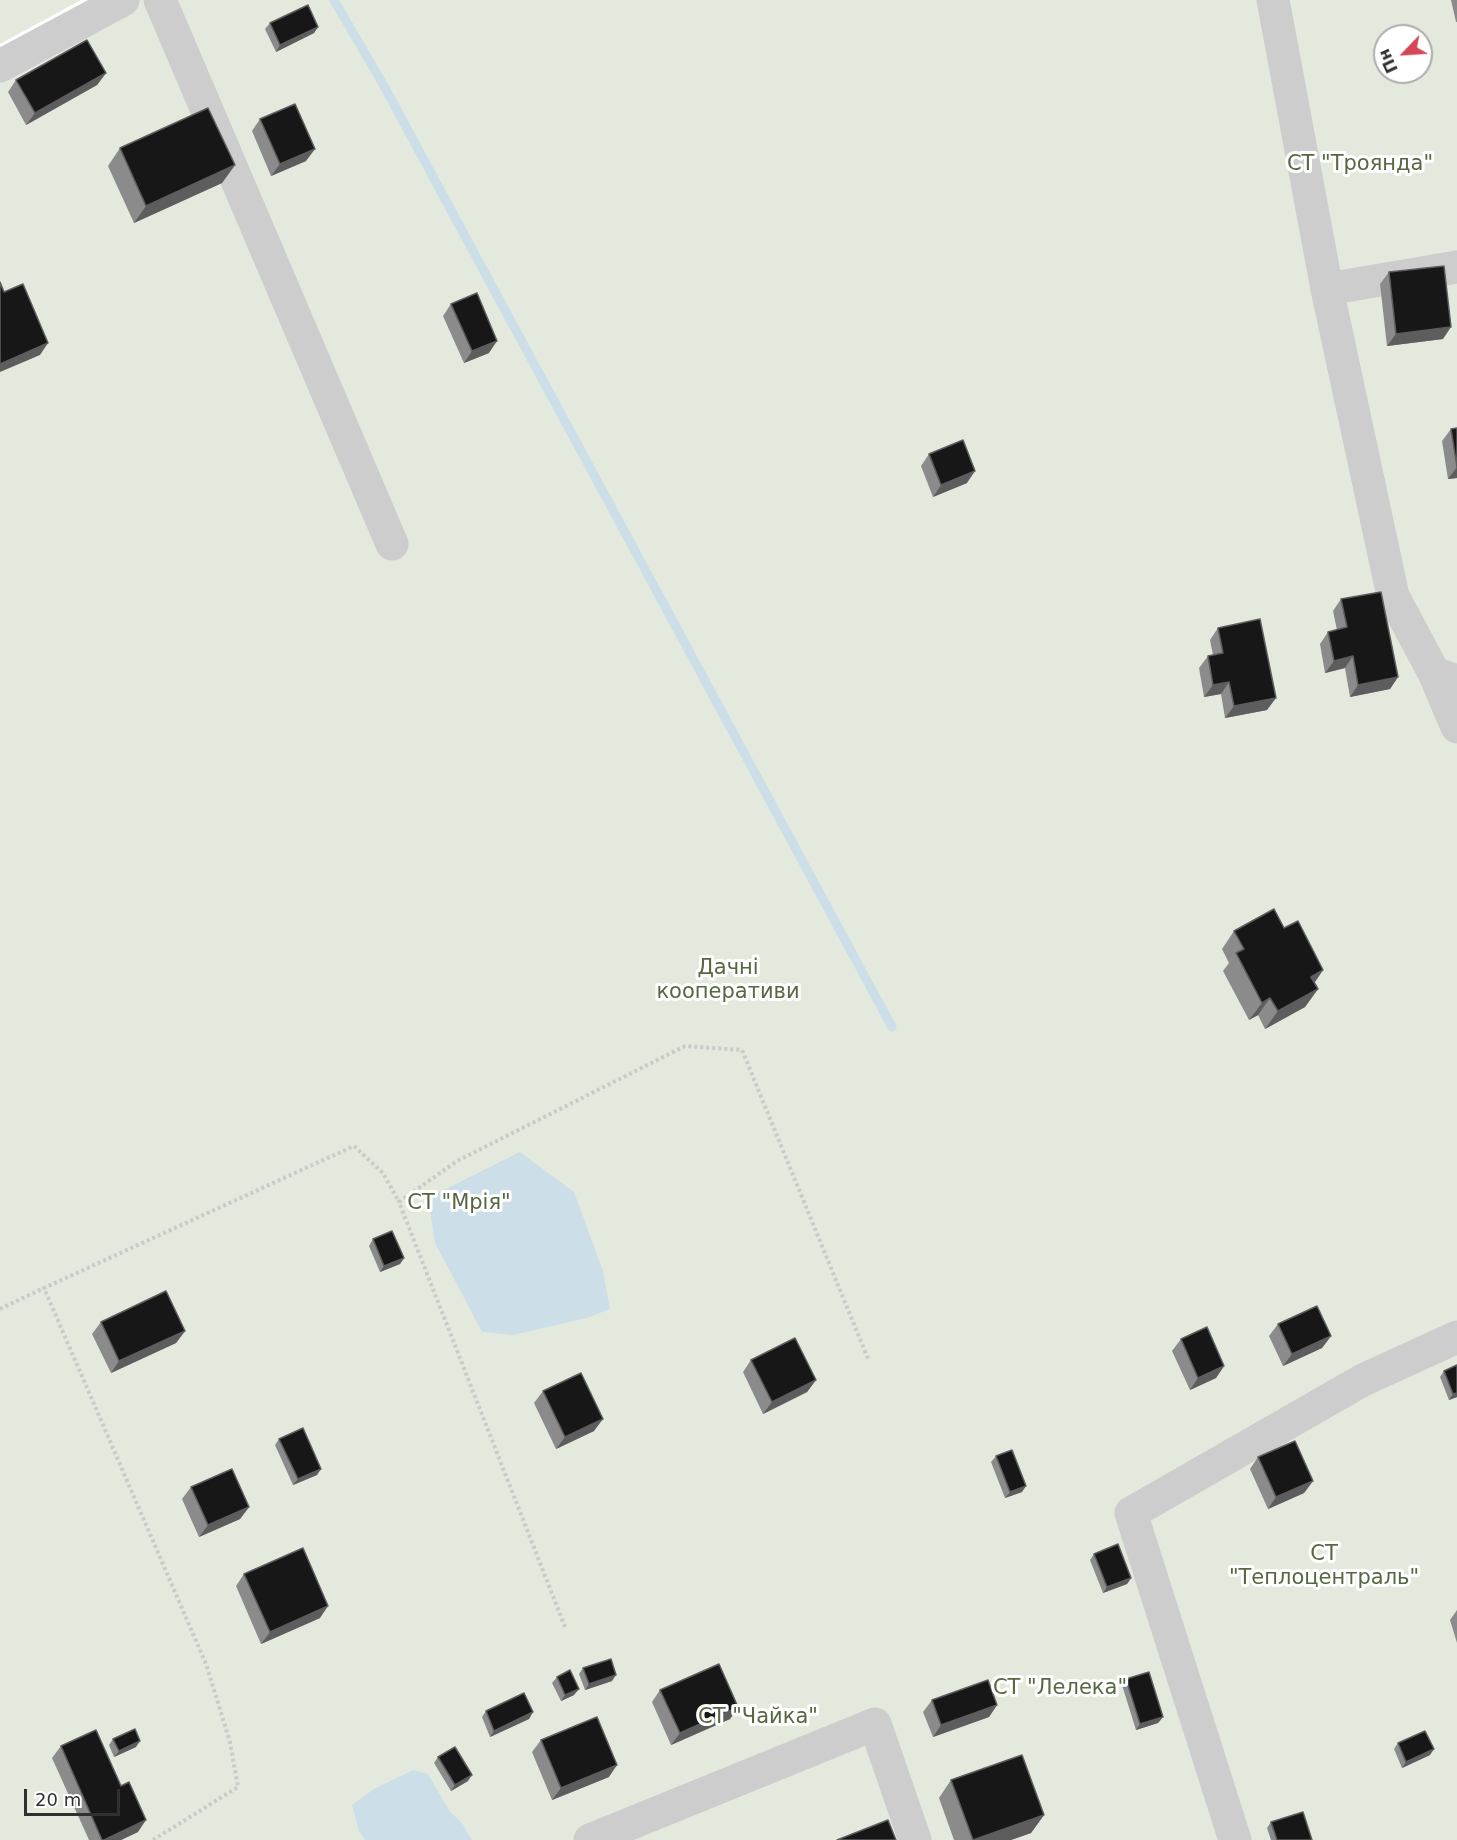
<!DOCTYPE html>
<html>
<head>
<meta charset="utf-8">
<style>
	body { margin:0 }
	#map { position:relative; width:1457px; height:1840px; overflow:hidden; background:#fff; font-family:"DejaVu Sans",sans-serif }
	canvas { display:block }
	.north { position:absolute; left:1373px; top:24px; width:60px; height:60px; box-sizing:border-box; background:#fff; border:2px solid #acacac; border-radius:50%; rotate:245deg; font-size:16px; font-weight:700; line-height:24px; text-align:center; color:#303030 }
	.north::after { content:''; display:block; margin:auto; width:21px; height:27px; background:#d34758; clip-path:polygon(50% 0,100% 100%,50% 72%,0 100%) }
	.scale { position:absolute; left:24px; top:1789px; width:96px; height:27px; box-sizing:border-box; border:3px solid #303030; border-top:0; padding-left:8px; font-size:18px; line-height:21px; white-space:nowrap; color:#303030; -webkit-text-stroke:4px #fff; paint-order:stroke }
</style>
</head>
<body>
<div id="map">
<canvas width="1457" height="1840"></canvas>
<div class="north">Пн</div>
<div class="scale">20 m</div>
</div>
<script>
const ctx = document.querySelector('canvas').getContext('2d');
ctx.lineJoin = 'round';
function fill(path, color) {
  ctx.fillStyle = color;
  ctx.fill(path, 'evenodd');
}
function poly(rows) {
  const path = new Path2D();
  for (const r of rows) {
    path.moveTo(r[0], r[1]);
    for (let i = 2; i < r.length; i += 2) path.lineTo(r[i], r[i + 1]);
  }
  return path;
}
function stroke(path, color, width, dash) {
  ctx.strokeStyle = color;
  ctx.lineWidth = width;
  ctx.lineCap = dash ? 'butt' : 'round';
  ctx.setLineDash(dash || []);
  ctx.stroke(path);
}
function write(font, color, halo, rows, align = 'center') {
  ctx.font = font + ' "DejaVu Sans",sans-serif';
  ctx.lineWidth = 6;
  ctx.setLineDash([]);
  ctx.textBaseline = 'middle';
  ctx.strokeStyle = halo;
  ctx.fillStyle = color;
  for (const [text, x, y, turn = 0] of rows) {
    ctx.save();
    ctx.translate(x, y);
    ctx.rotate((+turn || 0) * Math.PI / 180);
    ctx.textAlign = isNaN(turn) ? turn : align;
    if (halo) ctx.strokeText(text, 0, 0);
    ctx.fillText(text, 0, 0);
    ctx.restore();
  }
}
fill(poly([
	[0,0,81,0,0,44],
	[139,0,1457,0,1457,1840,0,1840,0,76],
	[1385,36,1421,36,1421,72,1385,72]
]), '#e4e9dd');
fill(poly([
	[520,1152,574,1192,603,1271,610,1309,587,1318,513,1335,482,1332,435,1243,428,1198],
	[413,1770,428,1774,450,1812,462,1823,472,1840,365,1840,359,1831,352,1805,374,1789]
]), '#ccdee7');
stroke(poly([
	[334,0,384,86,892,1027]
]), '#ccdee7', 9);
stroke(poly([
	[0,1309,44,1288],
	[565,1627,399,1202,457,1161,685,1046,742,1050,869,1361],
	[153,1840,238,1787,230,1742,206,1664,44,1288,354,1146,383,1173,399,1202]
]), '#cacaca', 4, [3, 3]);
stroke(poly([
	[160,0,392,544],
	[1273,0,1327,289,1393,596,1434,673,1457,681],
	[0,66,123,0],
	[1327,289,1457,267],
	[1434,673,1457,727],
	[590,1840,875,1724,915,1840],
	[1235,1840,1131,1513,1363,1380,1457,1337]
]), '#cdcdcd', 33);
fill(poly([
	[1451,0,1457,0,1457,22,1456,22],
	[270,23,318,27,314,33,276,52,265,29],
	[106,73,97,85,26,125,8,92,16,80],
	[260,119,306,161,271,176,252,131],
	[120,148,235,165,222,183,134,223,108,166],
	[1389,272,1443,339,1387,346,1380,284],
	[451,304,489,353,464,363,443,316],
	[1457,428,1457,478,1448,479,1442,441,1451,429],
	[929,454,967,483,933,497,921,466],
	[1341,599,1398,677,1390,689,1350,697,1345,668,1325,673,1320,644,1328,632,1337,630,1333,611],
	[1218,628,1267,710,1225,718,1221,694,1204,697,1199,668,1208,656,1213,655,1210,640],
	[1284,928,1323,970,1314,983,1318,989,1305,1007,1265,1029,1258,1015,1249,1020,1223,971,1229,963,1222,949,1234,931],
	[373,1239,404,1258,400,1264,380,1272,369,1246],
	[101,1322,185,1331,176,1343,111,1373,92,1334],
	[1278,1324,1331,1336,1322,1348,1283,1366,1269,1336],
	[1181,1339,1224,1366,1216,1378,1190,1390,1172,1351],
	[751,1360,816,1380,807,1392,763,1414,743,1372],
	[1444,1371,1457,1397,1449,1400,1440,1377],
	[543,1391,594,1431,556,1449,534,1403],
	[279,1439,317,1475,293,1485,275,1445],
	[996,1456,1022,1492,1005,1498,991,1462],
	[1258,1457,1313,1481,1304,1493,1268,1509,1250,1469],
	[191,1487,249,1507,240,1519,199,1537,182,1499],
	[1094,1554,1131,1578,1127,1584,1103,1593,1090,1560],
	[244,1574,320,1618,261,1644,236,1586],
	[1457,1610,1457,1643,1450,1620],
	[583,1668,612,1681,585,1690,579,1674],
	[557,1677,574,1695,561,1701,552,1683],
	[1126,1679,1163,1717,1158,1723,1136,1730,1122,1685],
	[660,1690,738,1707,730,1719,671,1745,652,1702],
	[932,1700,997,1705,989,1717,933,1737,923,1712],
	[486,1711,533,1712,529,1719,490,1737,482,1717],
	[113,1739,136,1747,114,1757,109,1745],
	[541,1740,609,1777,552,1800,532,1752],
	[1398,1743,1430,1755,1402,1768,1394,1749],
	[61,1746,138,1832,121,1840,89,1840,52,1758],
	[438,1757,468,1781,451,1791,434,1763],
	[951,1780,1044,1815,1031,1833,1011,1840,954,1840,939,1798],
	[1271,1822,1312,1840,1271,1840,1267,1828]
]), '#8b8b8b');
fill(poly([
	[318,27,314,33,276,52,280,45],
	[106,73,97,85,26,125,35,113],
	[315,149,306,161,271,176,280,164],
	[235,165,222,183,134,223,146,206],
	[1451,327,1443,339,1387,346,1396,334],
	[497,341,489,353,464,363,472,351],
	[48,343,40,355,0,372,0,364],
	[1457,467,1457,478,1448,479],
	[975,471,967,483,933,497,941,485],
	[1353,656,1345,668,1325,673,1334,661],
	[1398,677,1390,689,1350,697,1358,685],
	[1229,682,1221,694,1204,697,1213,685],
	[1276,698,1267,710,1225,718,1234,706],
	[1323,970,1311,988,1311,977],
	[1318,989,1305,1007,1265,1029,1278,1011],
	[1270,998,1258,1015,1249,1020,1262,1003],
	[404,1258,400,1264,380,1272,384,1266],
	[185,1331,176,1343,111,1373,119,1361],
	[1331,1336,1322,1348,1283,1366,1292,1354],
	[1224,1366,1216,1378,1190,1390,1198,1378],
	[816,1380,807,1392,763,1414,772,1402],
	[1457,1393,1457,1397,1449,1400,1453,1394],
	[603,1419,594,1431,556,1449,565,1437],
	[321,1469,317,1475,293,1485,298,1479],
	[1313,1481,1304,1493,1268,1509,1276,1497],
	[1026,1486,1022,1492,1005,1498,1010,1492],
	[249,1507,240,1519,199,1537,208,1525],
	[1131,1578,1127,1584,1103,1593,1107,1587],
	[328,1606,320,1618,261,1644,270,1632],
	[616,1675,612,1681,585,1690,589,1684],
	[579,1689,574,1695,561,1701,565,1695],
	[997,1705,989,1717,933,1737,941,1725],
	[738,1707,730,1719,671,1745,680,1733],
	[533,1712,529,1719,490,1737,494,1731],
	[1163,1717,1158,1723,1136,1730,1140,1724],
	[140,1741,136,1747,114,1757,119,1751],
	[1434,1749,1430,1755,1402,1768,1406,1762],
	[617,1765,609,1777,552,1800,561,1788],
	[472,1775,468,1781,451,1791,455,1785],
	[1044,1815,1031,1833,1011,1840,974,1840],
	[146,1820,138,1832,121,1840,104,1840]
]), '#5d5d5d');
const building = poly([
	[308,5,318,27,280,45,270,23,308,5],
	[87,40,106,73,35,113,16,80,87,40],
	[295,104,315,149,280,164,260,119,295,104],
	[208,108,235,165,146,206,120,148,208,108],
	[1444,266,1451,327,1396,334,1389,272,1444,266],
	[0,282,4,292,23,284,48,343,0,364,0,282],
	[477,293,497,341,472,351,451,304,477,293],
	[1457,428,1457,467,1451,429,1457,428],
	[963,440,975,471,941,485,929,454,963,440],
	[1381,592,1398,677,1358,685,1353,656,1334,661,1328,632,1347,627,1341,599,1381,592],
	[1260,619,1276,698,1234,706,1229,682,1213,685,1208,656,1223,653,1218,628,1260,619],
	[1274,909,1284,928,1298,921,1323,970,1311,977,1318,989,1278,1011,1270,998,1262,1003,1236,953,1244,949,1234,931,1274,909],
	[392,1231,404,1258,384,1266,373,1239,392,1231],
	[166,1291,185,1331,119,1361,101,1322,166,1291],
	[1317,1306,1331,1336,1292,1354,1278,1324,1317,1306],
	[1207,1327,1224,1366,1198,1378,1181,1339,1207,1327],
	[795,1338,816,1380,772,1402,751,1360,795,1338],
	[1457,1365,1457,1393,1453,1394,1444,1371,1457,1365],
	[581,1373,603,1419,565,1437,543,1391,581,1373],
	[303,1428,321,1469,298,1479,279,1439,303,1428],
	[1295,1441,1313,1481,1276,1497,1258,1457,1295,1441],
	[1012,1450,1026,1486,1010,1492,996,1456,1012,1450],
	[232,1469,249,1507,208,1525,191,1487,232,1469],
	[1118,1544,1131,1578,1107,1587,1094,1554,1118,1544],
	[303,1548,328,1606,270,1632,244,1574,303,1548],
	[611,1659,616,1675,589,1684,583,1668,611,1659],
	[719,1664,738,1707,680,1733,660,1690,719,1664],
	[570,1670,579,1689,565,1695,557,1677,570,1670],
	[1149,1672,1163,1717,1140,1724,1126,1679,1149,1672],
	[988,1680,997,1705,941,1725,932,1700,988,1680],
	[524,1693,533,1712,494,1731,486,1711,524,1693],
	[597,1717,617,1765,561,1788,541,1740,597,1717],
	[135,1729,140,1741,119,1751,113,1739,135,1729],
	[96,1730,121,1786,129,1782,146,1820,104,1840,102,1840,61,1746,96,1730],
	[1425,1731,1434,1749,1406,1762,1398,1743,1425,1731],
	[455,1747,472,1775,455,1785,438,1757,455,1747],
	[1022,1755,1044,1815,973,1840,951,1780,1022,1755],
	[1303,1812,1312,1840,1277,1840,1271,1822,1303,1812],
	[888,1820,896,1840,837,1840,888,1820]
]);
fill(building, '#171717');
stroke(building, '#5d5d5d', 1.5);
write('21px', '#556842', '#fff', [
	["СТ \"Троянда\"",1360,165],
	["Дачні",728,969],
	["кооперативи",728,993],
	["СТ \"Мрія\"",459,1204],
	["СТ",1324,1555],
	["\"Теплоцентраль\"",1324,1579],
	["СТ \"Лелека\"",1060,1689],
	["СТ \"Чайка\"",758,1718]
]);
</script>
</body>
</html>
